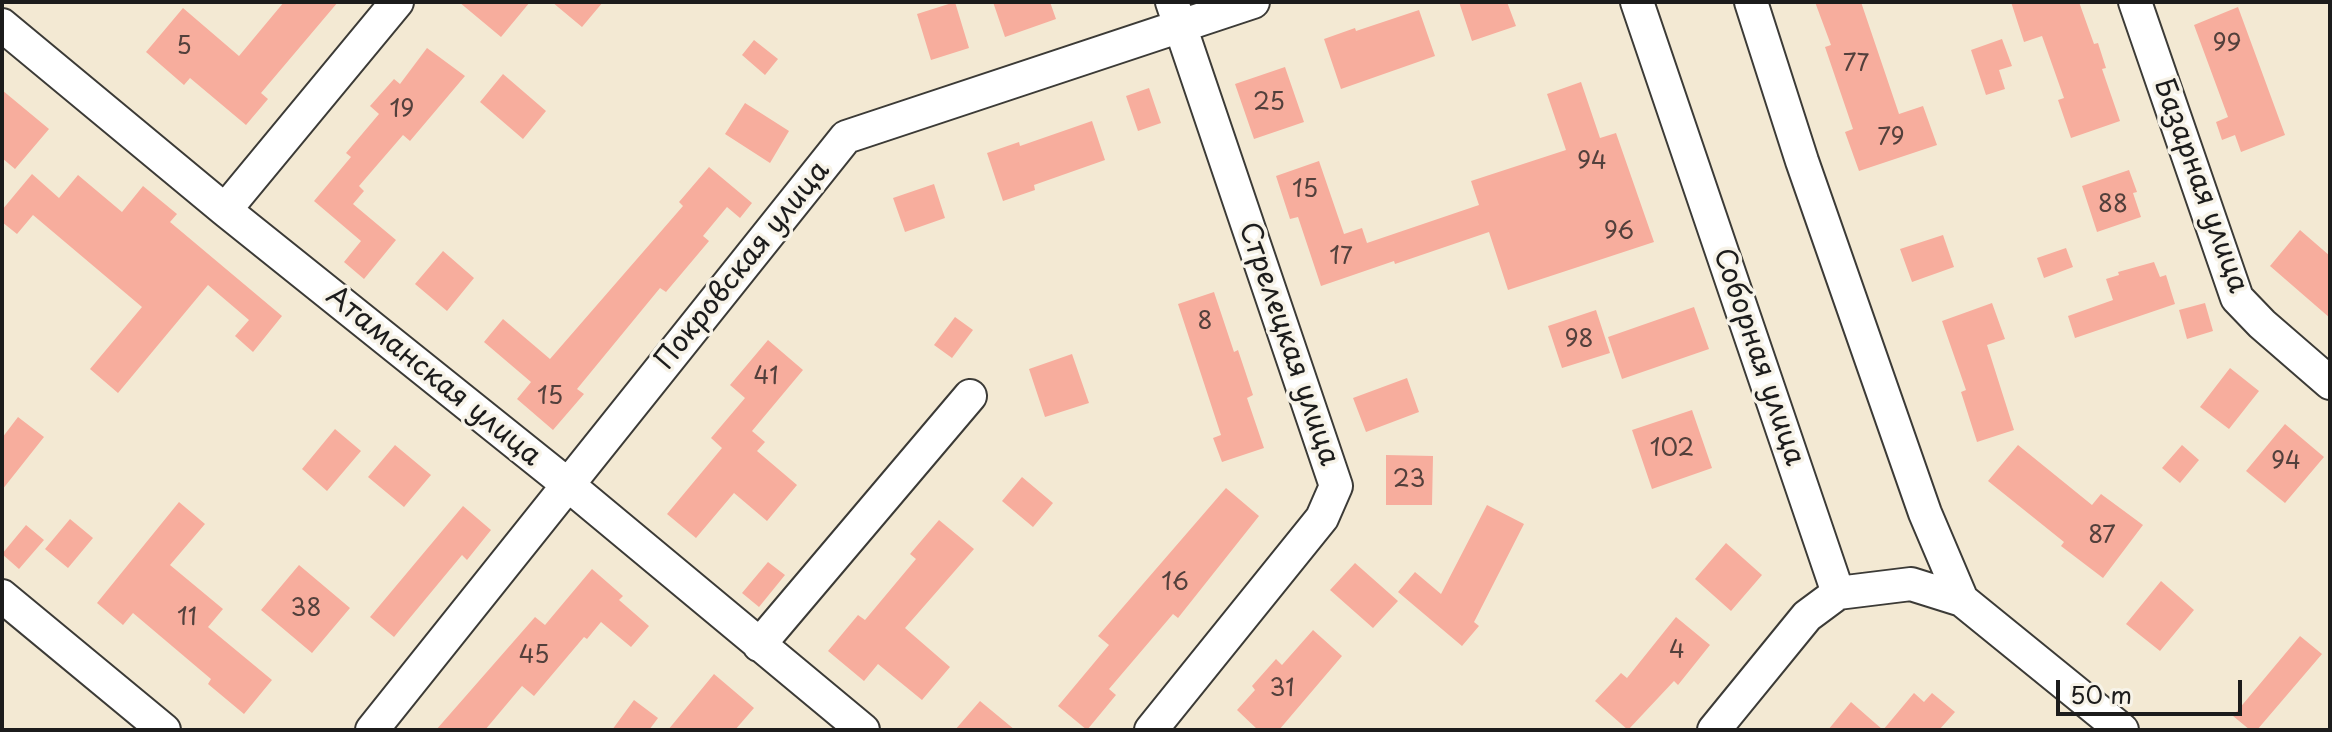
<!DOCTYPE html>
<html>
<head>
<meta charset="utf-8">
<style>
	body { margin:0 }
	#map { position:relative; width:2332px; height:732px; overflow:hidden; background:#f3e9d3; font-family:"Playpen Sans",sans-serif }
	canvas { display:block }
	.frame { position:absolute; inset:0; border:4px solid #1c1c1c; pointer-events:none }
	.scale { position:absolute; left:2056px; top:680px; width:186px; height:36px; box-sizing:border-box; border:4px solid #1c1c1c; border-top:0; padding-left:10px; font-size:24px; line-height:28px; white-space:nowrap; color:#1c1c1c; -webkit-text-stroke:6px #f7f3e8; paint-order:stroke }
</style>
</head>
<body>
<div id="map">
<canvas width="2332" height="732"></canvas>
<div class="frame"></div>
<div class="scale">50 m</div>
</div>
<script>
const ctx = document.querySelector('canvas').getContext('2d');
ctx.lineJoin = 'round';
function fill(path, color) {
  ctx.fillStyle = color;
  ctx.fill(path, 'evenodd');
}
function poly(rows) {
  const path = new Path2D();
  for (const r of rows) {
    path.moveTo(r[0], r[1]);
    for (let i = 2; i < r.length; i += 2) path.lineTo(r[i], r[i + 1]);
  }
  return path;
}
function stroke(path, color, width, dash) {
  ctx.strokeStyle = color;
  ctx.lineWidth = width;
  ctx.lineCap = dash ? 'butt' : 'round';
  ctx.setLineDash(dash || []);
  ctx.stroke(path);
}
function write(font, color, halo, rows, align = 'center') {
  ctx.font = font + ' "Playpen Sans",sans-serif';
  ctx.lineWidth = 7;
  ctx.setLineDash([]);
  ctx.textBaseline = 'middle';
  ctx.strokeStyle = halo;
  ctx.fillStyle = color;
  for (const [text, x, y, turn = 0] of rows) {
    ctx.save();
    ctx.translate(x, y);
    ctx.rotate((+turn || 0) * Math.PI / 180);
    ctx.textAlign = isNaN(turn) ? turn : align;
    if (halo) ctx.strokeText(text, 0, 0);
    ctx.fillText(text, 0, 0);
    ctx.restore();
  }
}
fill(poly([
	[284,2,338,2,261,93,268,99,246,125,190,78,184,85,146,52,183,8,239,56],
	[459,2,530,2,501,37],
	[552,2,603,2,582,27],
	[955,2,969,48,931,60,917,14],
	[993,2,1050,2,1056,19,1005,37],
	[1459,2,1507,2,1516,26,1472,41],
	[1815,2,1861,2,1899,114,1923,106,1937,145,1859,171,1845,132,1853,129,1825,47,1831,45],
	[2011,2,2079,2,2094,44,2098,43,2106,68,2102,69,2120,121,2071,138,2058,100,2064,98,2042,36,2024,42],
	[2238,7,2285,135,2241,152,2235,135,2222,140,2216,122,2228,117,2194,25],
	[1419,10,1435,56,1341,89,1324,39,1355,28,1356,31],
	[2002,39,2012,66,1999,70,2005,89,1986,95,1971,50],
	[754,40,778,59,765,75,742,55],
	[427,48,465,76,410,141,403,135,359,186,364,191,353,204,396,240,364,279,344,262,361,241,314,201,351,157,346,153,379,114,370,106,394,79,400,84],
	[1285,67,1304,122,1254,139,1235,84],
	[503,74,546,111,523,139,480,102],
	[1581,82,1600,138,1616,133,1654,242,1508,290,1489,232,1395,264,1394,261,1321,286,1298,217,1290,219,1276,176,1319,161,1344,234,1362,228,1367,243,1479,205,1471,181,1566,150,1547,94],
	[1149,88,1161,123,1138,131,1126,96],
	[2,90,49,129,15,169,2,158],
	[745,103,789,131,770,163,725,134],
	[1092,121,1105,160,1034,185,1035,190,1003,201,987,153,1019,142,1020,146],
	[709,167,752,203,740,218,727,207,703,236,709,241,666,292,660,288,577,389,584,394,553,430,517,399,531,382,484,342,503,319,550,359,683,206,679,202],
	[2129,170,2137,192,2133,193,2141,217,2097,232,2082,186],
	[32,174,59,198,78,175,122,212,143,186,177,214,170,222,282,316,253,352,235,336,249,320,208,285,118,393,90,369,142,307,33,215,17,234,2,222,2,210],
	[934,184,945,218,905,232,893,198],
	[2300,230,2330,256,2330,318,2270,266],
	[1943,235,1954,267,1912,282,1900,249],
	[2066,248,2073,267,2044,278,2037,258],
	[443,251,474,278,447,311,415,284],
	[2154,262,2160,277,2166,275,2175,304,2075,338,2068,316,2113,300,2106,279,2119,275,2118,272],
	[1214,292,1234,352,1238,350,1253,395,1247,398,1264,448,1222,462,1213,438,1221,435,1178,304],
	[1992,303,2005,339,1987,345,2014,430,1977,442,1961,392,1966,390,1942,321],
	[2205,303,2213,331,2187,339,2179,310],
	[1694,307,1709,349,1622,379,1608,337],
	[1596,310,1610,353,1562,368,1548,326],
	[955,317,973,330,952,358,934,345],
	[768,340,803,370,752,431,765,442,757,451,797,485,767,521,734,493,696,538,667,514,722,448,711,438,745,398,730,385],
	[1072,354,1089,403,1045,417,1029,369],
	[2230,368,2259,391,2229,429,2200,407],
	[1407,378,1419,412,1366,432,1353,398],
	[1692,410,1712,468,1652,489,1632,430],
	[18,417,44,437,2,490,2,438],
	[2285,424,2324,457,2285,503,2246,471],
	[335,429,361,451,327,491,302,469],
	[395,445,431,475,404,507,368,477],
	[2018,445,2092,505,2101,494,2143,525,2103,578,2061,546,2064,542,1988,481],
	[2182,445,2199,460,2180,483,2162,468],
	[1386,455,1433,456,1432,505,1386,505],
	[1022,477,1053,503,1033,527,1002,501],
	[1226,488,1259,516,1178,618,1173,614,1109,689,1116,695,1087,730,1058,706,1109,645,1098,636],
	[179,502,205,524,170,565,223,609,208,627,272,680,244,714,208,684,211,679,133,613,123,625,97,603],
	[1487,505,1524,524,1474,622,1479,626,1462,646,1398,592,1415,572,1441,594],
	[463,506,491,530,467,560,462,555,394,637,370,617],
	[70,519,93,538,68,568,45,549],
	[939,520,974,549,905,628,950,667,922,700,878,664,864,681,828,651,858,615,865,620,916,559,910,554],
	[26,525,44,540,19,569,2,554],
	[1726,543,1762,575,1731,611,1695,579],
	[768,562,785,575,759,607,742,593],
	[1355,563,1398,601,1373,628,1330,590],
	[299,565,350,608,312,653,261,610],
	[592,569,623,596,619,600,649,626,631,647,601,622,587,639,584,637,534,696,522,686,485,730,436,730,535,617,545,625],
	[2161,581,2194,610,2160,651,2126,624],
	[1676,617,1710,645,1678,685,1674,681,1628,730,1595,701,1621,673,1627,678],
	[1313,630,1342,656,1279,730,1258,730,1237,710,1255,690,1252,686,1276,659,1282,665],
	[2300,636,2322,654,2257,730,2250,730,2233,716],
	[714,674,754,708,735,730,668,730],
	[1914,693,1924,702,1932,693,1955,712,1939,730,1883,730],
	[634,700,658,718,649,730,612,730],
	[980,701,1015,730,955,730],
	[1851,702,1883,730,1828,730]
]), '#f7ad9d');
const minor = poly([
	[1637,2,1838,593],
	[1751,2,1802,161,1925,513,1962,600],
	[2135,2,2237,298,2262,324,2330,383],
	[2,25,225,210,567,484,863,730],
	[225,210,397,2],
	[2,596,164,730],
	[759,645,970,396],
	[372,730,846,137,1253,2],
	[1151,730,1322,518,1336,486,1172,2],
	[1714,730,1807,616,1838,593,1911,584,1962,600,2122,730]
]);
stroke(minor, '#3c3b37', 36);
stroke(minor, '#fff', 32);
write('24px', '#53403c', null, [
	["99",2227,44],
	["5",184,47],
	["77",1856,64],
	["25",1269,103],
	["19",402,110],
	["79",1891,138],
	["94",1592,162],
	["15",1305,190],
	["88",2113,205],
	["96",1619,232],
	["17",1341,257],
	["8",1205,322],
	["98",1579,340],
	["41",766,377],
	["15",550,397],
	["102",1672,449],
	["94",2286,462],
	["23",1409,480],
	["87",2102,536],
	["16",1175,583],
	["38",306,609],
	["11",187,618],
	["4",1677,651],
	["45",534,656],
	["31",1282,689]
]);
write('28px', '#1c1c1c', '#f7f3e8', [
	["Базарная улица",2200,186,70],
	["Покровская улица",743,266,-51],
	["Стрелецкая улица",1288,344,71],
	["Соборная улица",1758,357,71],
	["Атаманская улица",433,377,39]
]);
</script>
</body>
</html>
